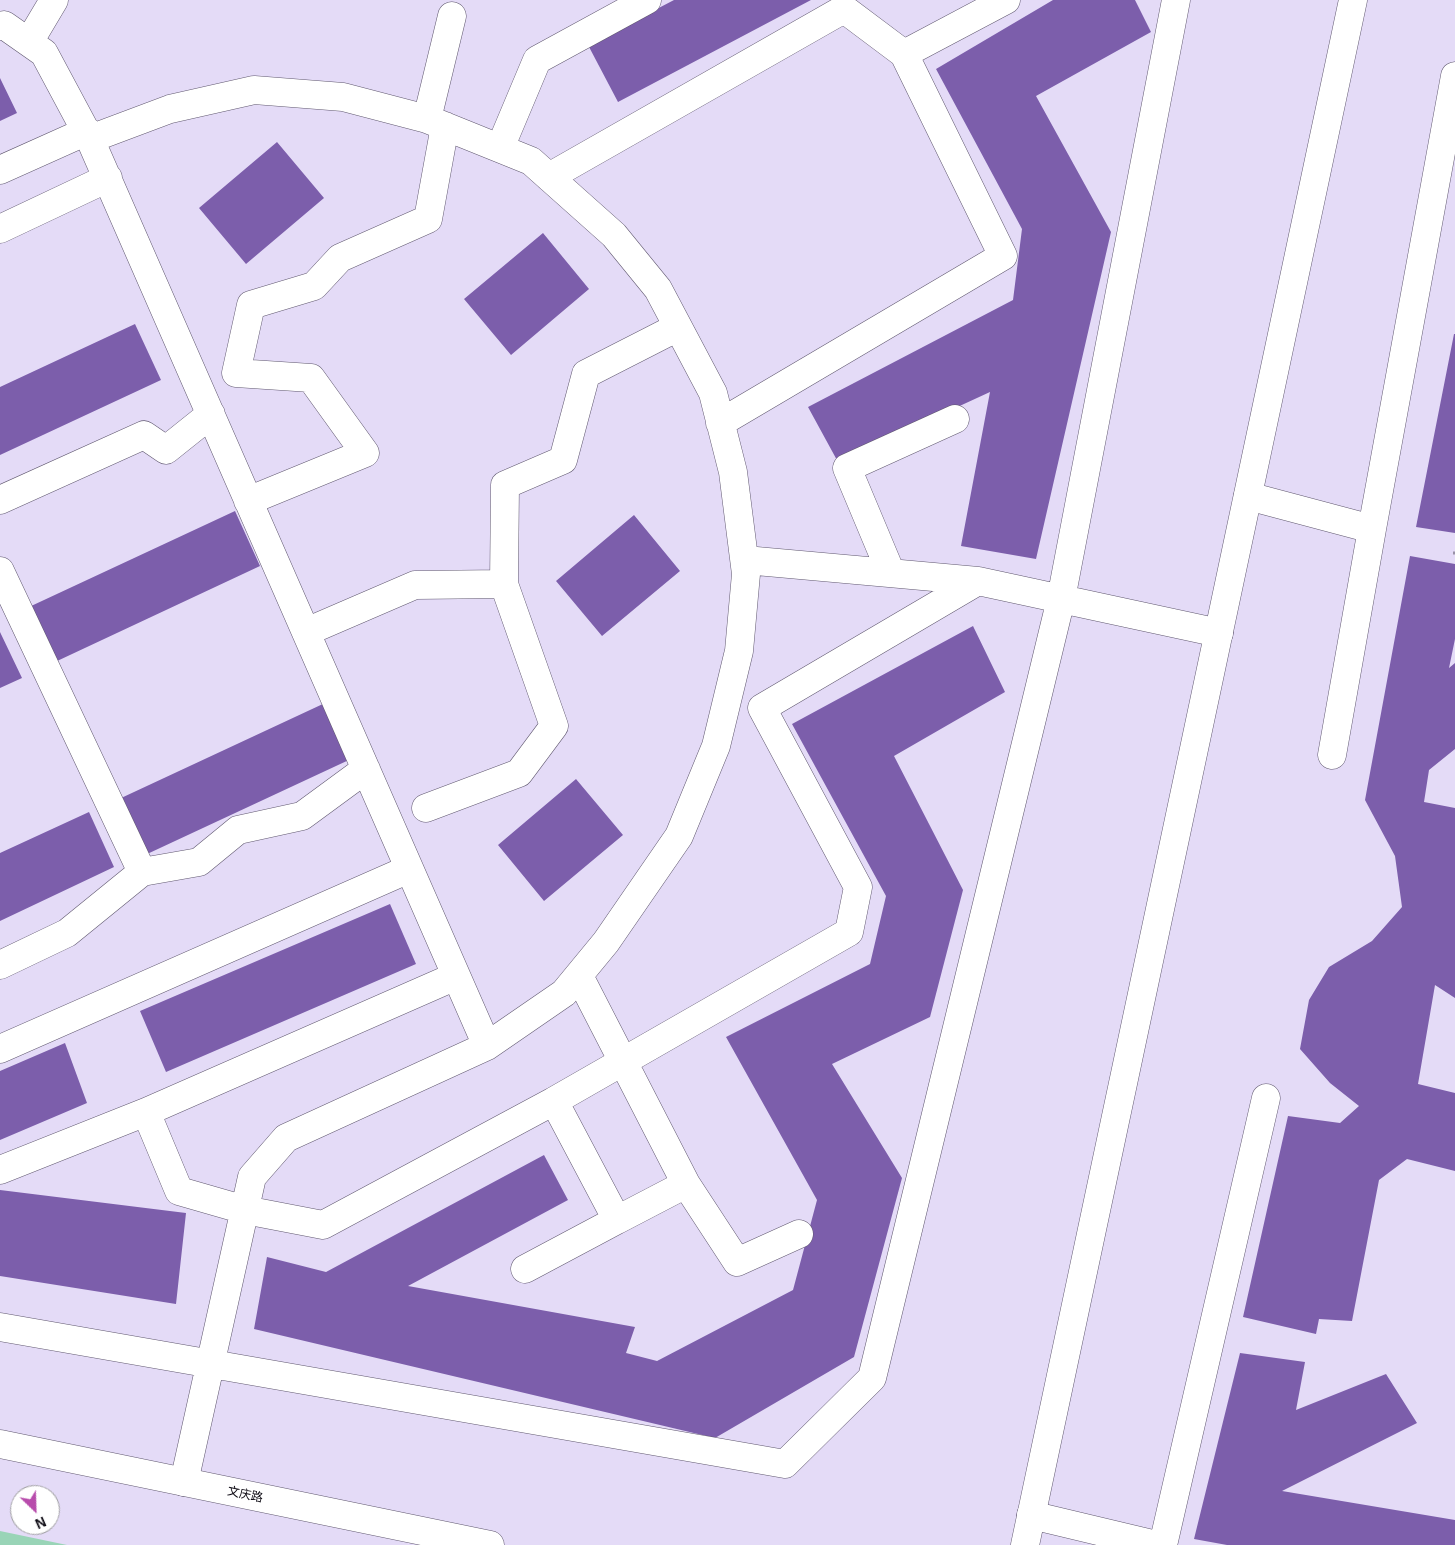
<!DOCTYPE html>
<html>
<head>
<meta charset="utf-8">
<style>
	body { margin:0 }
	#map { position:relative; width:1455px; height:1545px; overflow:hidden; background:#e4dbf7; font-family:Helvetica,sans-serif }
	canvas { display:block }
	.north { position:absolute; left:10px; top:1485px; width:50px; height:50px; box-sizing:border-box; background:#fff; border:1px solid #9e9da1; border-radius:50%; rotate:156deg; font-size:14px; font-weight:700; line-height:20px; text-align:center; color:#0d0a13 }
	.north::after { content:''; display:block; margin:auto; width:18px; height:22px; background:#b84cac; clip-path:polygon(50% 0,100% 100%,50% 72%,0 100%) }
</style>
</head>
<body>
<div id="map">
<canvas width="1455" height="1545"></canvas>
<div class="north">N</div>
</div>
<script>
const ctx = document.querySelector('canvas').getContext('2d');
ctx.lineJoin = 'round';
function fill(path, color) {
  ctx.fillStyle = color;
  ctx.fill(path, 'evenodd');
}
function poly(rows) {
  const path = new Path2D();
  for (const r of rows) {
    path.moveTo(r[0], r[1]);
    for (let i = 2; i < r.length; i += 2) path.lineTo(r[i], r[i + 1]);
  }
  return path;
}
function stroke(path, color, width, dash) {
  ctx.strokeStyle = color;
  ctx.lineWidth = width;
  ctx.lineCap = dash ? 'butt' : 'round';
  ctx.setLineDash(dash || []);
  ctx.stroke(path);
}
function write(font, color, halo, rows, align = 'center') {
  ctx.font = font + ' Helvetica,"Noto Sans SC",sans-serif';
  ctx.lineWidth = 4;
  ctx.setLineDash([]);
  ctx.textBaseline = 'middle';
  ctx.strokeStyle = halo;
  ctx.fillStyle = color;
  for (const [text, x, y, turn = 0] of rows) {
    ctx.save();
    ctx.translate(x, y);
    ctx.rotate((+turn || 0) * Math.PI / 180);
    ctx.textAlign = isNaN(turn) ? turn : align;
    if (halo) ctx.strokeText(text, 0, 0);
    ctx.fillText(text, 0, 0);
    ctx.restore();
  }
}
fill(poly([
	[0,1531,67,1545,0,1545]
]), '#99d4b7');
fill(poly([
	[674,0,811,0,618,102,588,45],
	[1053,0,1135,0,1151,32,1036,96,1111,232,1036,559,961,546,990,392,838,462,808,407,1013,300,1022,229,936,69],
	[0,78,17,113,0,121],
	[277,142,324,198,246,264,199,208],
	[543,233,589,289,511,355,464,299],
	[135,324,161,380,0,455,0,387],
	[1454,334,1455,334,1455,533,1416,527],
	[235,511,260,566,55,662,29,607],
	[634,515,680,571,602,636,556,581],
	[1410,556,1455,564,1455,639,1449,668,1455,663,1455,749,1429,770,1424,802,1455,808,1455,998,1435,985,1418,1084,1455,1093,1455,1171,1407,1159,1379,1180,1352,1321,1319,1319,1316,1334,1243,1317,1288,1116,1340,1123,1359,1106,1330,1083,1300,1049,1309,1000,1329,967,1372,941,1402,907,1395,856,1365,800],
	[973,626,1005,692,894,756,963,890,930,1017,832,1064,902,1178,854,1357,715,1438,254,1329,267,1257,326,1272,544,1155,568,1200,408,1286,635,1327,626,1353,657,1361,793,1290,817,1200,726,1037,870,964,886,896,792,724],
	[0,632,22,678,0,688],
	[325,703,351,759,145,855,119,799],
	[576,779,623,835,544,901,498,845],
	[89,812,114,867,0,921,0,853],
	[390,904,416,964,166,1072,140,1011],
	[65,1043,87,1103,0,1140,0,1071],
	[0,1190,186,1213,176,1304,0,1276],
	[1240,1353,1305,1362,1296,1410,1386,1374,1417,1423,1282,1491,1455,1520,1455,1545,1227,1545,1194,1539]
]), '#7c5eab');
const minor = poly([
	[0,26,4,25,44,53,90,139],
	[29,42,54,0],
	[427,119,452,16],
	[500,148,537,60,647,0],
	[0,170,87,131],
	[549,177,844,9,904,54],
	[0,229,108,178],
	[720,423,1003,256,904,54,1006,0],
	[1248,496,1372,529,1455,76],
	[0,500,144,435,166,450,211,414],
	[248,501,365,453,311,378,236,373,251,305,314,286,340,258,428,219,445,126],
	[745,560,978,581],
	[0,571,142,872,199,862,238,830,302,816,366,769],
	[891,573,847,468,955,419],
	[306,632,415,585,504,584,505,485,563,460,586,374,678,327],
	[1332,755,1372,529],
	[426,808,519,773,554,726,504,584],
	[0,965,67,933,142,872],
	[579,976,686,1184],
	[0,1049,409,869],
	[554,1101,849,932,858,887,762,708,978,581,1219,633],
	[146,1112,456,976],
	[0,1170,146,1112,179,1191,245,1210,323,1225,554,1101,617,1220,525,1269],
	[617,1220,686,1184,737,1262,799,1234],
	[0,1327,785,1464,872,1378,1061,599,1176,0],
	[184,1482,252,1177,286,1138,487,1046,564,993,606,942,679,836,716,746,739,651,746,574,733,472,713,393,658,289,614,235,531,161,427,119,343,97,254,90,170,109,90,139,487,1046],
	[1031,1515,1157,1545],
	[1163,1545,1266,1098]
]);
const tertiary = poly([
	[0,1444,490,1545],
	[1025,1545,1353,0]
]);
stroke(minor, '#615970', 29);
stroke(tertiary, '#615970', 29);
stroke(poly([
	[1453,553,1455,553]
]), '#9992a7', 3, [4, 2.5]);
stroke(minor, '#fff', 28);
stroke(tertiary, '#fff', 28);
write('12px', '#0d0a13', '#fff', [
	["文庆路",245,1495,12]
]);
</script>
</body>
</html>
